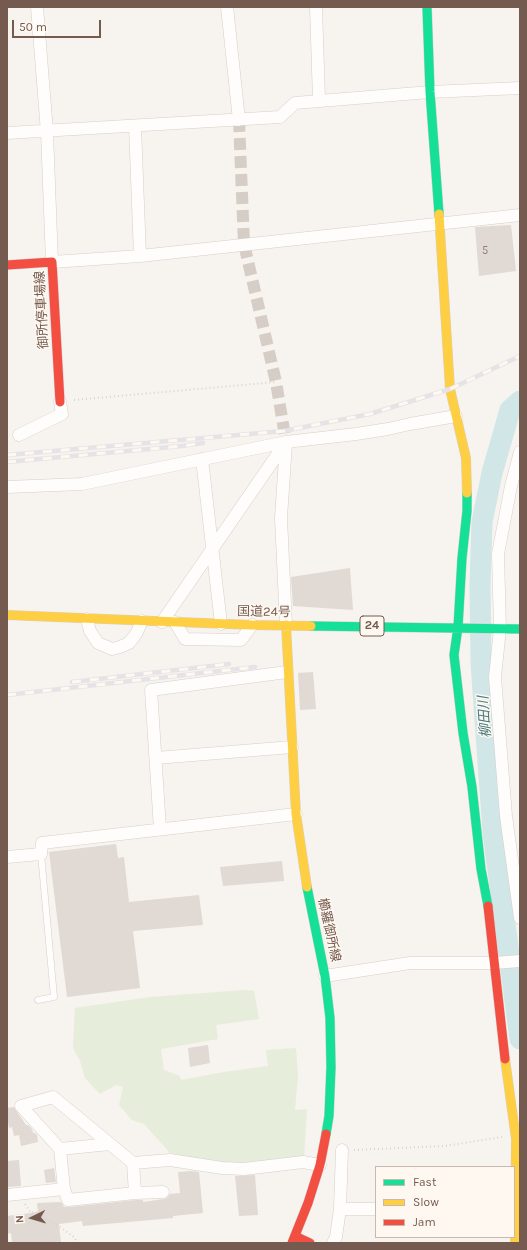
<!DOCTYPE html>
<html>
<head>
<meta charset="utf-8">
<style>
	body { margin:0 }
	#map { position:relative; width:527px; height:1250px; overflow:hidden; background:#f7f3ee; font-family:Karla,sans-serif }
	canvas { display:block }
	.frame { position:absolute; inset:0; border:8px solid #745a4f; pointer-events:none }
	.legend { position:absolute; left:375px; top:1166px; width:140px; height:72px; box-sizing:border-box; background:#fef8f1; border:1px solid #c7b9b0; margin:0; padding:5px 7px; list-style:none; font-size:12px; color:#745a4f }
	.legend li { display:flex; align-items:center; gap:8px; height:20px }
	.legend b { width:20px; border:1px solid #c7b9b0 }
	.north { position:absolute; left:12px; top:1198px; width:40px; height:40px; -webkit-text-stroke:3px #fef8f1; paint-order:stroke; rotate:265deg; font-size:11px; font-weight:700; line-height:16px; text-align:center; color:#745a4f }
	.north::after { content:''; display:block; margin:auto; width:14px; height:18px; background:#745a4f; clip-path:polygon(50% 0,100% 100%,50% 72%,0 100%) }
	.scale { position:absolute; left:12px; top:20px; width:89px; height:18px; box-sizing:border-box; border:2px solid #745a4f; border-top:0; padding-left:5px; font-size:12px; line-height:14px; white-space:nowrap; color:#745a4f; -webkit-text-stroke:3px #fef8f1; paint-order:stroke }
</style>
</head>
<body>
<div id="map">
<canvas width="527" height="1250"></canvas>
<div class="frame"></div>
<ul class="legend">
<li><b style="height:5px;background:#16e098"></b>Fast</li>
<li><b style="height:5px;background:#ffcf43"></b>Slow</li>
<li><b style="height:5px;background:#f24e42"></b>Jam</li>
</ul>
<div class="north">N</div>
<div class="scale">50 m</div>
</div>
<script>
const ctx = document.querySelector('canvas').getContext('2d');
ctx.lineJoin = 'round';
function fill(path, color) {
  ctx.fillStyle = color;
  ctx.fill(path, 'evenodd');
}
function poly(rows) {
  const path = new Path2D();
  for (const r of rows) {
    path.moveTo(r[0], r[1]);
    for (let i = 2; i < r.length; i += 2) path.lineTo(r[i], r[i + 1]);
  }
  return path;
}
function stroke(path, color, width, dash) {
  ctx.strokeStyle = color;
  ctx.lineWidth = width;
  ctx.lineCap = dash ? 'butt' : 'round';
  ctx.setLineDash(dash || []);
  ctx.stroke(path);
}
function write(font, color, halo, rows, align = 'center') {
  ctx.font = font + ' Karla,"Noto Sans JP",sans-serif';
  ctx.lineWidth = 3;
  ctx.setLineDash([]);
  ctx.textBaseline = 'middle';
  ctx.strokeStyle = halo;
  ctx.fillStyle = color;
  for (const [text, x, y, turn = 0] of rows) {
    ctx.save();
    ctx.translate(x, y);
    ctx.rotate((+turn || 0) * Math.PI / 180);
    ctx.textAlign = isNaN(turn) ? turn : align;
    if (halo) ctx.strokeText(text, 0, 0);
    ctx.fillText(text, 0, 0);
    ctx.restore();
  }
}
fill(poly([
	[245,990,254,991,259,1019,216,1025,218,1039,161,1049,164,1070,180,1076,181,1080,224,1072,268,1066,266,1050,296,1048,298,1075,295,1110,307,1109,304,1159,221,1164,170,1153,144,1124,132,1120,119,1105,123,1087,116,1085,100,1094,85,1078,80,1061,73,1048,75,1008,150,997]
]), '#e6edda');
stroke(poly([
	[520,401,510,410,492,473,482,522,480,584,481,663,493,832,520,1039]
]), '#d0e6e7', 21);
fill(poly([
	[511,225,516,271,479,276,475,227],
	[350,568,353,610,293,606,291,577],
	[313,672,316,709,300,710,298,673],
	[116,844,118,858,124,857,129,902,199,895,203,925,133,931,140,988,67,997,49,852],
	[282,861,284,881,223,886,220,867],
	[208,1045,210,1063,190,1067,188,1048],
	[14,1107,26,1125,28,1125,32,1129,33,1133,35,1133,37,1135,38,1142,21,1146,19,1135,14,1136,12,1127,9,1128,7,1116,7,1108],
	[19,1160,21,1186,7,1187,7,1161],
	[54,1168,56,1182,46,1183,44,1170],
	[192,1171,199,1172,203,1213,173,1216,173,1218,94,1225,83,1226,82,1221,59,1224,61,1243,12,1243,11,1233,7,1234,7,1216,38,1212,37,1203,61,1202,64,1207,69,1207,136,1200,143,1200,143,1202,164,1199,167,1198,170,1194,180,1193,178,1172],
	[255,1175,258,1215,239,1216,235,1176]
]), '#e1d9d3');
stroke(poly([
	[239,120,244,244,276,382,286,442]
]), '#d6cdc6', 12, [12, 6]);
const lane = poly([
	[38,1000,54,997,41,854]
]);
const street = poly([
	[37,7,47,132,52,262,140,256,520,215],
	[227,7,239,120],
	[316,7,319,100],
	[135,126,140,256],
	[7,133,280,117,295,103,430,92,520,88],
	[19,435,62,414,60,402],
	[520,452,511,486,498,554,500,629,495,677,506,816,520,918],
	[202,459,221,624],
	[7,487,82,484,286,442,356,434,388,429,410,424,456,416],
	[87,619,90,631,98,643,112,649,120,647,129,643,136,634,142,621],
	[162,622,286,442],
	[175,622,185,639,241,640,252,625],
	[286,625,281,518,286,443],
	[156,758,292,747],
	[160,829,151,690,287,672],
	[7,857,41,854,42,843,296,814],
	[325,976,410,963,494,963,520,961],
	[60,1149,21,1106,53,1097,110,1144],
	[64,1189,60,1149,110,1144,133,1163],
	[135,1193,163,1192],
	[7,1195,64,1189,68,1200,135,1193,133,1163,170,1160,222,1168,244,1169,303,1162,320,1165],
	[340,1209,376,1209],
	[333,1243,336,1237,340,1209,342,1150]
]);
const fast = poly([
	[427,7,430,92,439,214],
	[467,493,467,511,462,558,458,627,454,655,463,733,472,787,481,869,488,906],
	[311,626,520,629],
	[307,887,325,976,330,1018,331,1067,329,1116,326,1134]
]);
const slow = poly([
	[439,214,450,389,466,458,467,493],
	[7,615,252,625,311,626],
	[286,625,296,814,307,887],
	[505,1059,516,1139,515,1243]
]);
const jam = poly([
	[7,265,52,262,60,402],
	[488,906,505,1059],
	[295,1236,310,1243],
	[292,1243,308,1203,320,1165,326,1134]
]);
stroke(lane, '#d5cfc9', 7);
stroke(street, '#d5cfc9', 13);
stroke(fast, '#d7d0ca', 10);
stroke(slow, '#d7d0ca', 10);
stroke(jam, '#d7d0ca', 10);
stroke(poly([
	[74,400,276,382],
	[354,1150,445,1146,502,1137],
	[25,1204,31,1213,36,1212,44,1218,57,1225,74,1237,77,1243]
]), '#dad3d0', 2, [1, 3]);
stroke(lane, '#fefdfc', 6);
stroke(street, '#fefdfc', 12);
stroke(fast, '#16e098', 9);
stroke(slow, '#ffcf43', 9);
stroke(jam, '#f24e42', 9);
const rail = poly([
	[7,455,284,431,370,414,450,389,520,356],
	[7,462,182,446,203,443],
	[72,682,229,664],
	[7,695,255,667]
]);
stroke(rail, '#e5e3e6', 4.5);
stroke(rail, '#fef8f1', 3, [9]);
write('11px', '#927c73', null, [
	["5",485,251]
]);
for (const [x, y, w] of [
	[372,626,24]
]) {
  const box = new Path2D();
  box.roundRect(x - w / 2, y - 10, w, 20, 3);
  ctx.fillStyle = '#fef8f1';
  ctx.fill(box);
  stroke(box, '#745a4f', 1);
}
write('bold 12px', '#745a4f', null, [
	["24",372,626]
]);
write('13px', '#745a4f', '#fef8f1', [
	["御所停車場線",42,310,-93],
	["国道24号",264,612,1],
	["櫛羅御所線",329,930,78]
]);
write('italic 14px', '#47797f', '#fef8f1', [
	["柳田川",485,717,-94]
]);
</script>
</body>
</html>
